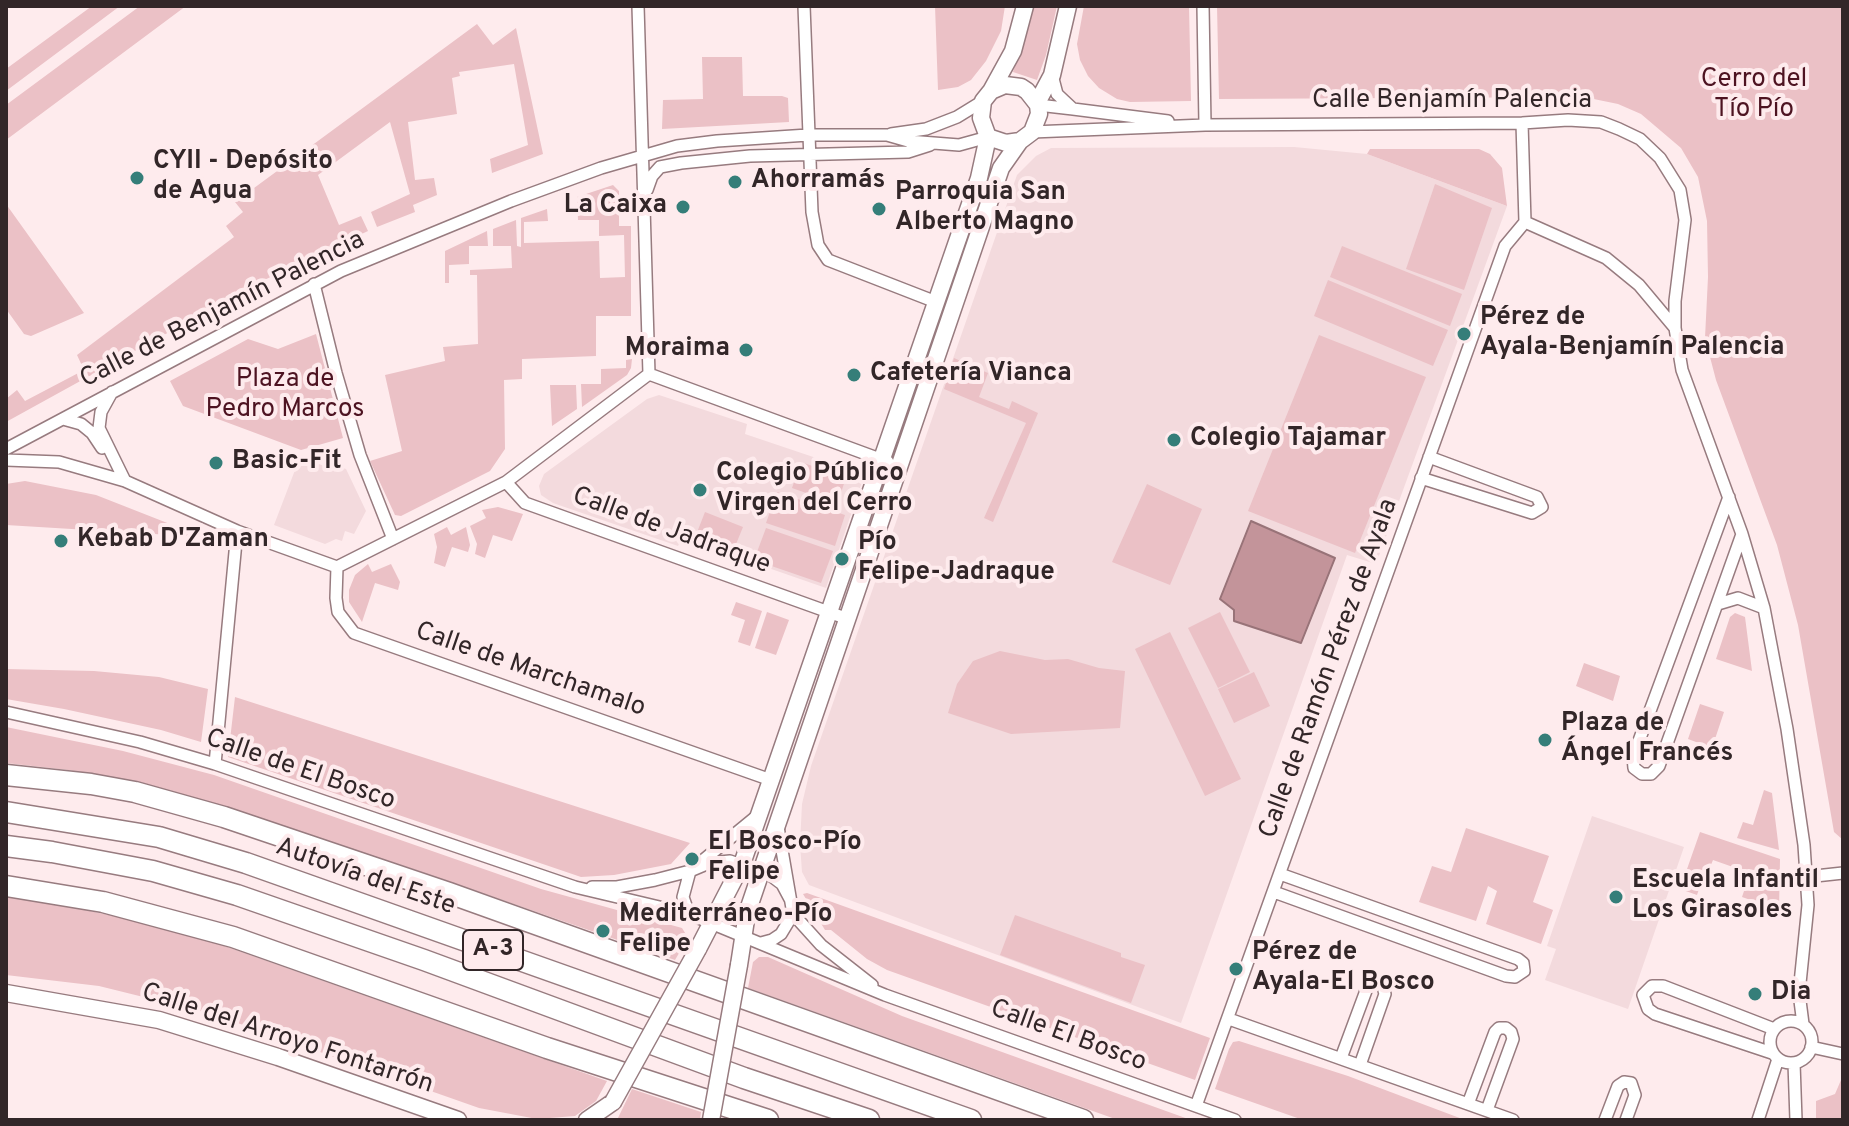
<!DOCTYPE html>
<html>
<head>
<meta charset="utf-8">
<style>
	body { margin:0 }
	#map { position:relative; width:1849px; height:1126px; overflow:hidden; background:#feebed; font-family:Overpass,sans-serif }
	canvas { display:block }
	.frame { position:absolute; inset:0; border:8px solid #322628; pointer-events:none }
</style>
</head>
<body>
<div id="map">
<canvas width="1849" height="1126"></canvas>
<div class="frame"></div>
</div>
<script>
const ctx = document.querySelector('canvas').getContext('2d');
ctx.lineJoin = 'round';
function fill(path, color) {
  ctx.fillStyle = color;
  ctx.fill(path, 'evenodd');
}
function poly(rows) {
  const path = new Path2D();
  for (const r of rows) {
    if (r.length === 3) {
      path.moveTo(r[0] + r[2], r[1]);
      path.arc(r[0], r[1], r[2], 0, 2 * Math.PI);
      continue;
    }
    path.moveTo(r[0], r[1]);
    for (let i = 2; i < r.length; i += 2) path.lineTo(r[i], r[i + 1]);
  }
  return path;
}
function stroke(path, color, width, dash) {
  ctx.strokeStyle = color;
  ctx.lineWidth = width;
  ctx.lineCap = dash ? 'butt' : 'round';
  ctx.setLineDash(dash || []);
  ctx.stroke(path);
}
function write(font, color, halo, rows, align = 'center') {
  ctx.font = font + ' Overpass,sans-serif';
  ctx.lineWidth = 8;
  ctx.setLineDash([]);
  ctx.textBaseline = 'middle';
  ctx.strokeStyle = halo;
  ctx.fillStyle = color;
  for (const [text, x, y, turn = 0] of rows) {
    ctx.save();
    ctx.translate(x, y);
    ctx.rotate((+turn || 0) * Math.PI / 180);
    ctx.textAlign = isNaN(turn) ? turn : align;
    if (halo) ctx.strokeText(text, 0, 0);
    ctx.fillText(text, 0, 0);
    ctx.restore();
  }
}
fill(poly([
	[1294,147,1367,154,1507,206,1376,564,1347,555,1181,1023,809,885,802,872,800,844,802,804,811,766,1017,175,1036,156,1051,148],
	[659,395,747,424,745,434,837,465,840,457,859,466,863,479,826,588,682,538,678,546,553,503,541,495,539,486,544,474,647,399],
	[300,457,335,470,340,467,346,469,366,511,354,534,345,531,342,541,336,539,325,544,274,525],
	[1592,816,1684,847,1628,1009,1545,980,1556,949,1547,946]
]), '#f3dadd');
fill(poly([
	[92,6,120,6,6,91,6,69],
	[140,6,186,6,6,140,6,105],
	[935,6,1005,6,1001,31,986,61,971,80,958,87,938,90],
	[1034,6,1057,6,1046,55,1037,80,1013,72],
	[1084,6,1189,6,1191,101,1130,102,1117,99,1099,88,1088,76,1080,60,1077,44],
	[1217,6,1843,6,1843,840,1834,832,1798,625,1777,545,1716,380,1705,338,1708,277,1707,221,1698,177,1681,148,1641,114,1618,104,1584,97,1219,99],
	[477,24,493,45,516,28,543,154,492,173,490,159,528,145,514,64,459,72,460,76,452,78,457,114,408,122,415,180,434,178,437,195,413,205,415,212,377,227,371,212,410,194,390,122,318,175,339,225,361,216,368,231,260,282,6,422,6,399,17,390,25,401,84,370,77,355,234,237,226,226,243,212,235,202],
	[702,57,742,57,743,96,782,96,788,98,789,122,662,129,663,100,703,99],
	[1370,149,1479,149,1490,154,1502,168,1507,206,1367,154],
	[1435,184,1492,208,1464,290,1406,269],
	[613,185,619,191,619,226,631,226,631,316,596,316,596,356,522,359,522,379,504,380,505,449,490,471,401,516,395,515,370,461,402,451,385,375,445,361,443,347,478,344,477,275,470,275,470,270,512,268,511,246,493,246,493,229,516,220,517,246,521,247,521,218,547,209,548,221,524,222,524,243,599,241,600,278,625,277,624,235,599,236,599,220,578,220,577,197],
	[6,204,84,313,31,336,24,334,6,309],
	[487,231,488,246,469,246,469,264,449,265,449,283,445,283,445,251],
	[1342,246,1462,294,1450,326,1330,277],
	[1328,280,1448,330,1433,366,1314,316],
	[316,334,343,438,301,450,183,406,170,381,248,339,278,349],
	[1319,335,1426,377,1355,553,1248,511],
	[954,358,988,373,979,397,1009,409,1012,401,1038,413,993,522,984,518,1026,423,944,389],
	[632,359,631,368,627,375,582,407,581,384,601,384,601,369,626,368,626,360],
	[550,385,576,385,577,409,552,426],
	[801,462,846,478,837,504,792,488],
	[25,481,96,495,203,537,6,525,6,484],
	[1147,484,1202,509,1170,585,1112,562],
	[777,492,845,515,835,546,766,523],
	[498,507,523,514,512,541,493,535,485,558,475,554,477,544,470,526,486,518,482,510],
	[705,512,743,527,734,549,696,535],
	[447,527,451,535,466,527,470,545,468,552,452,547,445,567,434,563,437,547,434,534],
	[766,528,833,551,821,583,754,560],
	[368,564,372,572,391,564,400,582,398,590,375,583,362,622,349,602,349,590,355,575],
	[736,602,762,611,750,646,738,642,745,620,731,615],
	[767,612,789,620,776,655,755,648],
	[1220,612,1250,672,1218,688,1188,628],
	[1735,613,1745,617,1752,671,1716,659,1730,617],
	[1170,632,1241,779,1205,796,1135,649],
	[1000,651,1045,660,1068,659,1099,668,1125,671,1120,728,1011,734,948,713,957,684,973,661],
	[1584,663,1620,676,1613,701,1576,686],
	[6,669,94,671,159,677,208,689,201,742,161,730,64,709,6,699],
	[1254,672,1270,706,1234,723,1218,689],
	[235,697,690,843,671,864,614,875,581,877,228,757],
	[1700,704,1724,712,1712,748,1688,739],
	[6,727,123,751,214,775,541,889,682,928,687,936,685,943,675,960,410,868,172,791,68,770,6,763],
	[1764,790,1772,793,1779,850,1737,838,1743,822,1753,825],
	[1466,828,1549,856,1533,902,1553,910,1541,944,1486,924,1497,891,1488,886,1476,921,1419,902,1432,866,1451,872],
	[1700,832,1780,859,1779,910,1742,897,1750,873,1713,860,1708,872,1705,871,1697,895,1680,889],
	[807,893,1210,1038,1195,1080,887,970,867,959,831,930,825,930,803,894],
	[6,897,43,901,179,930,607,1081,596,1101,575,1116,537,1119,479,1108,212,1014,99,986,6,975],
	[1015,915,1121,953,1121,957,1145,965,1131,1003,1000,955],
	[759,957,768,957,902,1016,1191,1120,1118,1120,748,988,753,962],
	[1239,1041,1348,1076,1465,1120,1303,1120,1215,1089,1229,1049,1233,1042],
	[1841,1080,1843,1120,1816,1120,1816,1101,1835,1094],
	[632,1089,701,1112,700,1120,617,1120]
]), '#ebc1c6');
const water = poly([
	[1251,521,1335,558,1301,643,1234,621,1234,610,1220,599,1251,521]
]);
fill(water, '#c3949a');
stroke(water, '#987378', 2);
const street = poly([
	[804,6,812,212,818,245,828,260,936,302],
	[1203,6,1205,125],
	[1052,75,1057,94,1073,109,1168,121],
	[1038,105,1073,109],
	[1032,132,1205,125,1522,123,1568,120,1601,122,1619,129,1640,139,1660,158,1680,190,1685,220,1675,301,1675,328,1682,370,1742,534,1764,608,1787,729,1804,845,1808,905,1799,993,1803,1024],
	[891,134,926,129,957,117,983,101],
	[647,190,652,176,660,167,681,163,750,156,908,152,930,145],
	[1525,222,1606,258,1639,285,1675,328],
	[314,284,336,373,360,455,393,539],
	[649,374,888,462],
	[112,392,101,412,99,428,125,481],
	[63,419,81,424,92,433,102,448],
	[6,449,341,271,511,201,601,168,677,146,717,141,808,135,887,135,908,141,959,145,988,137],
	[6,460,59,462,125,481,237,531,337,567,506,482,649,374,638,6],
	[1421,478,1532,513,1542,507,1537,497,1429,457],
	[506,482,525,503,848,619],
	[1729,497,1633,757,1634,768,1642,774,1651,774,1659,766,1742,534],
	[337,567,336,598,338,612,354,633,771,780],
	[1718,604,1738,598,1764,608],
	[6,712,140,742,215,764,575,887,689,914,885,995,1235,1120],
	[215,764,237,531],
	[1806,877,1843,873],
	[592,887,617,887,655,880,690,871,709,863,730,861,770,875,782,884,790,899],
	[1274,892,1506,976,1515,977,1524,971,1523,963,1518,959,1280,874],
	[689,914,683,897,690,871,757,816],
	[793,914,821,945,872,985],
	[761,943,772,940,781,934,793,914,778,827],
	[1229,1019,1513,1120],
	[1791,1042,21],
	[1811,1047,1843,1054],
	[1772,1053,1655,1014,1648,1009,1643,995,1652,986,1663,986,1774,1029],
	[1341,1058,1367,988,1370,983,1376,981,1382,983,1385,994,1360,1065],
	[1794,1063,1796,1120],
	[1468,1104,1495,1032,1499,1028,1506,1028,1511,1032,1513,1039,1487,1110],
	[1196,1106,1505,246,1525,222,1522,123],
	[1605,1120,1618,1086,1624,1082,1631,1083,1635,1095,1626,1120],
	[1758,1120,1778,1059]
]);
const secondary = poly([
	[1005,85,1021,87,1027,91,1038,105,1039,114,1032,132,1020,141,1006,143,988,137,981,118,983,101,991,91,1005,85],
	[991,91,1013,51,1025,6],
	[1037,103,1052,75,1068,6],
	[698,949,742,864,979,178,988,137],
	[739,965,747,913,1001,168,1020,141],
	[6,993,159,1020,278,1057,458,1120],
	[587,1120,613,1102]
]);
const highway = poly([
	[6,775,91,784,135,792,224,817,449,893,1083,1120],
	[6,812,159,837,246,863,971,1120],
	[6,846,52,852,153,871,237,895,424,960,744,1078,869,1120],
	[6,886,103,902,233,937,547,1048,768,1120]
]);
stroke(street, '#977b7f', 14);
stroke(secondary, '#977b7f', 19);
stroke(highway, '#977b7f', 23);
stroke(street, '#fff', 11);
stroke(secondary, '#fff', 16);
stroke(highway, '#fff', 20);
const secondaryBridge = poly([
	[613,1102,698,949],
	[711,1120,739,965]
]);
stroke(secondaryBridge, '#977b7f', 19, []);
stroke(secondaryBridge, '#fff', 16);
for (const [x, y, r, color] of [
	[137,178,8,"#357e79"],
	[735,182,8,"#357e79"],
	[683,207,8,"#357e79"],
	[879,209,8,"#357e79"],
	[1464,334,8,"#357e79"],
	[746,350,8,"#357e79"],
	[854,375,8,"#357e79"],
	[1174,440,8,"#357e79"],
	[216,463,8,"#357e79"],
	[700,490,8,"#357e79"],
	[61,541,8,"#357e79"],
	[842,559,8,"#357e79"],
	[1545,740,8,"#357e79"],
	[692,859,8,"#357e79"],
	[1616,897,8,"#357e79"],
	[603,931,8,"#357e79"],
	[1236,969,8,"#357e79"],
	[1755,994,8,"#357e79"]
]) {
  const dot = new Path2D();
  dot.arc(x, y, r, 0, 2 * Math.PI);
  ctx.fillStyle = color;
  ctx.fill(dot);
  stroke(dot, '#feebed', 3);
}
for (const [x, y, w] of [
	[493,950,60]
]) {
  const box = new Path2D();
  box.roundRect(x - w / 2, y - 20, w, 40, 6);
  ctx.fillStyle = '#feebed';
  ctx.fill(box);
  stroke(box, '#322628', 2);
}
write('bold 24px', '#322628', null, [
	["A-3",493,950]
]);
write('26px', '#4d1321', '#feebed', [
	["Cerro del",1754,81],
	["Tío Pío",1754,111],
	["Plaza de",285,381],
	["Pedro Marcos",285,411]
]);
write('26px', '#322628', '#feebed', [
	["Calle Benjamín Palencia",1452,102],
	["Calle de Benjamín Palencia",223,311,-27],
	["Calle de Jadraque",671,532,20],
	["Calle de Ramón Pérez de Ayala",1330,669,-70],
	["Calle de Marchamalo",530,671,19],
	["Calle de El Bosco",300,771,19],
	["Autovía del Este",365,878,19],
	["Calle El Bosco",1068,1037,20],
	["Calle del Arroyo Fontarrón",287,1040,18]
]);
write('bold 26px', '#322628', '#feebed', [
	["CYII - Depósito",153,163],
	["de Agua",153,193],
	["Ahorramás",751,182],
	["Parroquia San",895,194],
	["Alberto Magno",895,224],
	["La Caixa",667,207,"right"],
	["Pérez de",1480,319],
	["Ayala-Benjamín Palencia",1480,349],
	["Moraima",730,350,"right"],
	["Cafetería Vianca",870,375],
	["Colegio Tajamar",1190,440],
	["Basic-Fit",232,463],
	["Colegio Público",716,475],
	["Virgen del Cerro",716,505],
	["Kebab D'Zaman",77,541],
	["Pío",858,544],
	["Felipe-Jadraque",858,574],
	["Plaza de",1561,725],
	["Ángel Francés",1561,755],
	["El Bosco-Pío",708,844],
	["Felipe",708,874],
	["Escuela Infantil",1632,882],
	["Los Girasoles",1632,912],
	["Mediterráneo-Pío",619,916],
	["Felipe",619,946],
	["Pérez de",1252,954],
	["Ayala-El Bosco",1252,984],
	["Dia",1771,994]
], 'left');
</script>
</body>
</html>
